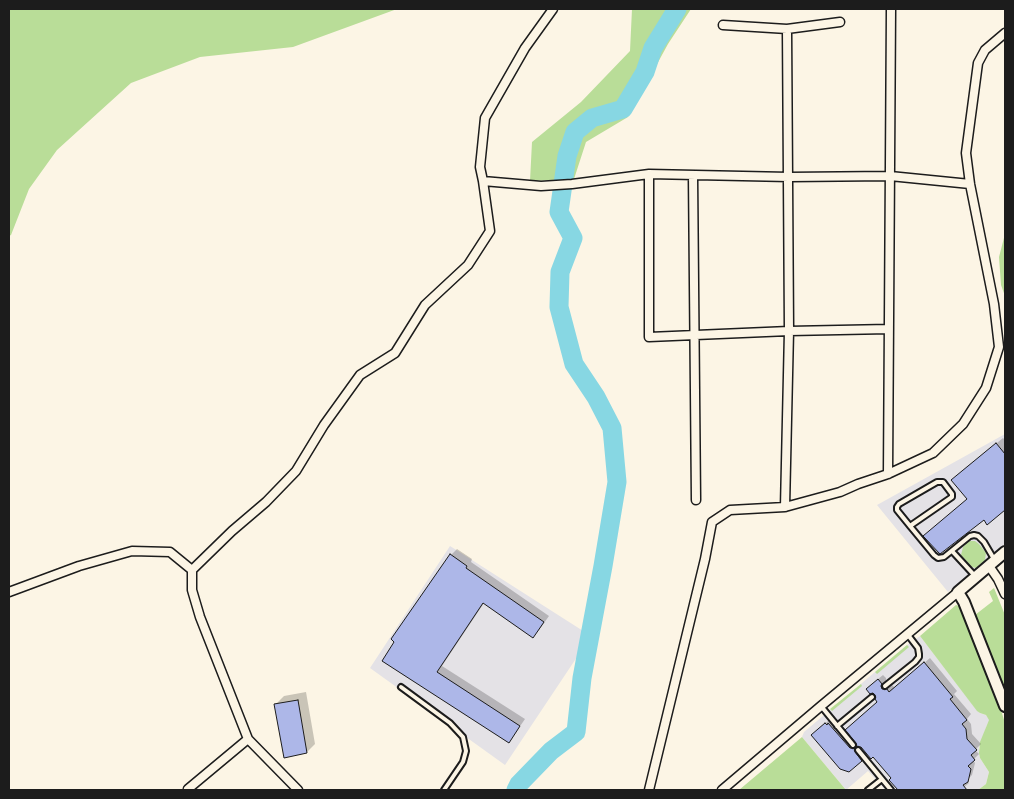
<!DOCTYPE html>
<html>
<head>
<meta charset="utf-8">
<style>
	body { margin:0 }
	#map { position:relative; width:1014px; height:799px; overflow:hidden; background:#fcf5e5; font-family:Itim,sans-serif }
	canvas { display:block }
	.frame { position:absolute; inset:0; border:10px solid #1c1c1c; pointer-events:none }
</style>
</head>
<body>
<div id="map">
<canvas width="1014" height="799"></canvas>
<div class="frame"></div>
</div>
<script>
const ctx = document.querySelector('canvas').getContext('2d');
ctx.lineJoin = 'round';
function fill(path, color) {
  ctx.fillStyle = color;
  ctx.fill(path, 'evenodd');
}
function poly(rows) {
  const path = new Path2D();
  for (const r of rows) {
    path.moveTo(r[0], r[1]);
    for (let i = 2; i < r.length; i += 2) path.lineTo(r[i], r[i + 1]);
  }
  return path;
}
function stroke(path, color, width, dash) {
  ctx.strokeStyle = color;
  ctx.lineWidth = width;
  ctx.lineCap = dash ? 'butt' : 'round';
  ctx.setLineDash(dash || []);
  ctx.stroke(path);
}
fill(poly([
	[1005,434,1005,544,948,592,877,505],
	[450,546,591,636,505,765,370,668],
	[920,636,977,710,980,713,986,715,990,720,987,725,979,748,980,758,989,772,986,784,978,790,885,790,868,771,846,790,802,737,804,732,907,645]
]), '#e4e2e6');
fill(poly([
	[9,9,397,9,293,47,200,57,131,83,57,150,29,189,11,235,9,236],
	[632,9,691,9,668,44,628,117,586,142,574,179,530,181,532,142,581,102,630,51],
	[1005,234,1005,296,1001,285,999,257],
	[969,541,975,541,979,544,986,553,985,560,976,568,972,567,961,555,963,547],
	[994,588,1005,615,1005,692,975,615,993,601,989,592],
	[956,605,959,606,1000,707,1005,723,1005,790,978,790,986,784,989,772,980,758,979,753,980,742,989,720,986,715,980,713,977,711,920,636],
	[907,645,909,647,877,674,875,672],
	[861,684,862,686,832,711,830,709],
	[802,737,846,790,739,790]
]), '#b9dd98');
fill(poly([
	[1003,438,1005,440,1005,508,988,523,984,519,925,536,968,499,959,474],
	[457,549,472,559,471,562,549,616,539,630,533,636,484,603,442,666,525,719,514,735,508,741,393,639,451,555],
	[930,658,957,691,954,694,971,714,967,719,971,724,972,734,981,744,975,750,979,754,973,760,975,763,972,775,967,780,969,783,961,790,899,790,891,780,893,778,874,755,868,753,849,770,819,728,832,718,834,719,835,718,846,730,879,702,872,684,883,675,886,678,886,680,887,684,892,685,895,688],
	[306,692,315,744,307,752,276,704,284,696]
]), '#0003');
stroke(poly([
	[516,790,519,784,551,751,576,732,582,678,603,566,617,482,612,428,596,397,574,364,559,307,560,272,573,238,559,212,567,156,575,132,592,118,623,109,645,72,653,48,677,9]
]), '#87d7e3', 19);
const building = poly([
	[996,443,1005,454,1005,510,987,525,984,520,940,554,923,536,967,499,951,480,996,443],
	[450,554,467,566,466,568,544,622,533,638,483,603,437,672,520,726,509,743,382,661,394,642,391,639,450,554],
	[924,662,953,697,950,699,967,720,962,724,966,729,967,739,977,750,971,755,975,760,968,766,971,769,968,782,963,785,967,790,898,790,889,780,891,778,873,757,871,759,861,747,856,747,856,743,845,730,877,702,875,699,875,695,873,693,870,694,866,689,878,679,882,684,881,686,882,689,887,689,889,692,924,662],
	[298,700,307,753,284,758,274,704,298,700],
	[825,723,827,725,828,723,850,748,855,748,855,752,862,761,849,772,840,769,811,735,825,723]
]);
fill(building, '#adb7e8');
stroke(building, '#1c1c1c', 1);
const service = poly([
	[910,526,952,497,952,494,943,482,937,482,899,504,897,507,897,510,910,526,934,555,938,558,944,557,970,536,974,535,978,536,984,542,994,559],
	[952,551,976,577],
	[885,686,915,662,919,657,919,654,918,648,908,635],
	[401,687,450,723,463,737,466,751,463,762,444,790],
	[821,706,853,745],
	[837,726,872,697],
	[858,750,891,790],
	[868,790,882,779]
]);
const minor = poly([
	[553,9,525,48,485,118,480,167,483,181,541,186,572,184,649,174,789,177,890,176,970,184],
	[723,25,787,29,840,22],
	[649,174,649,337,789,331,889,329],
	[693,175,696,500],
	[888,474,891,9],
	[785,507,789,331,787,29],
	[989,566,998,579,1005,594],
	[192,570,232,531,266,502,296,471,324,425,360,375,395,353,425,305,468,265,490,231,483,181],
	[9,592,79,566,132,551,170,552,192,570,192,590,200,617,248,739,298,790],
	[188,789,248,739],
	[649,790,705,559,712,522,730,510,785,507,840,492,858,484,888,474,933,453,963,424,986,388,999,347,994,304,970,184,966,153,978,63,985,50,1005,33],
	[722,790,821,706,958,592]
]);
const tertiary = poly([
	[1005,552,958,592,964,602,1005,706]
]);
stroke(service, '#1c1c1c', 8);
stroke(minor, '#1c1c1c', 11);
stroke(tertiary, '#1c1c1c', 14);
stroke(service, '#fcf5e5', 4);
stroke(minor, '#fcf5e5', 8);
stroke(tertiary, '#fcf5e5', 10);
</script>
</body>
</html>
